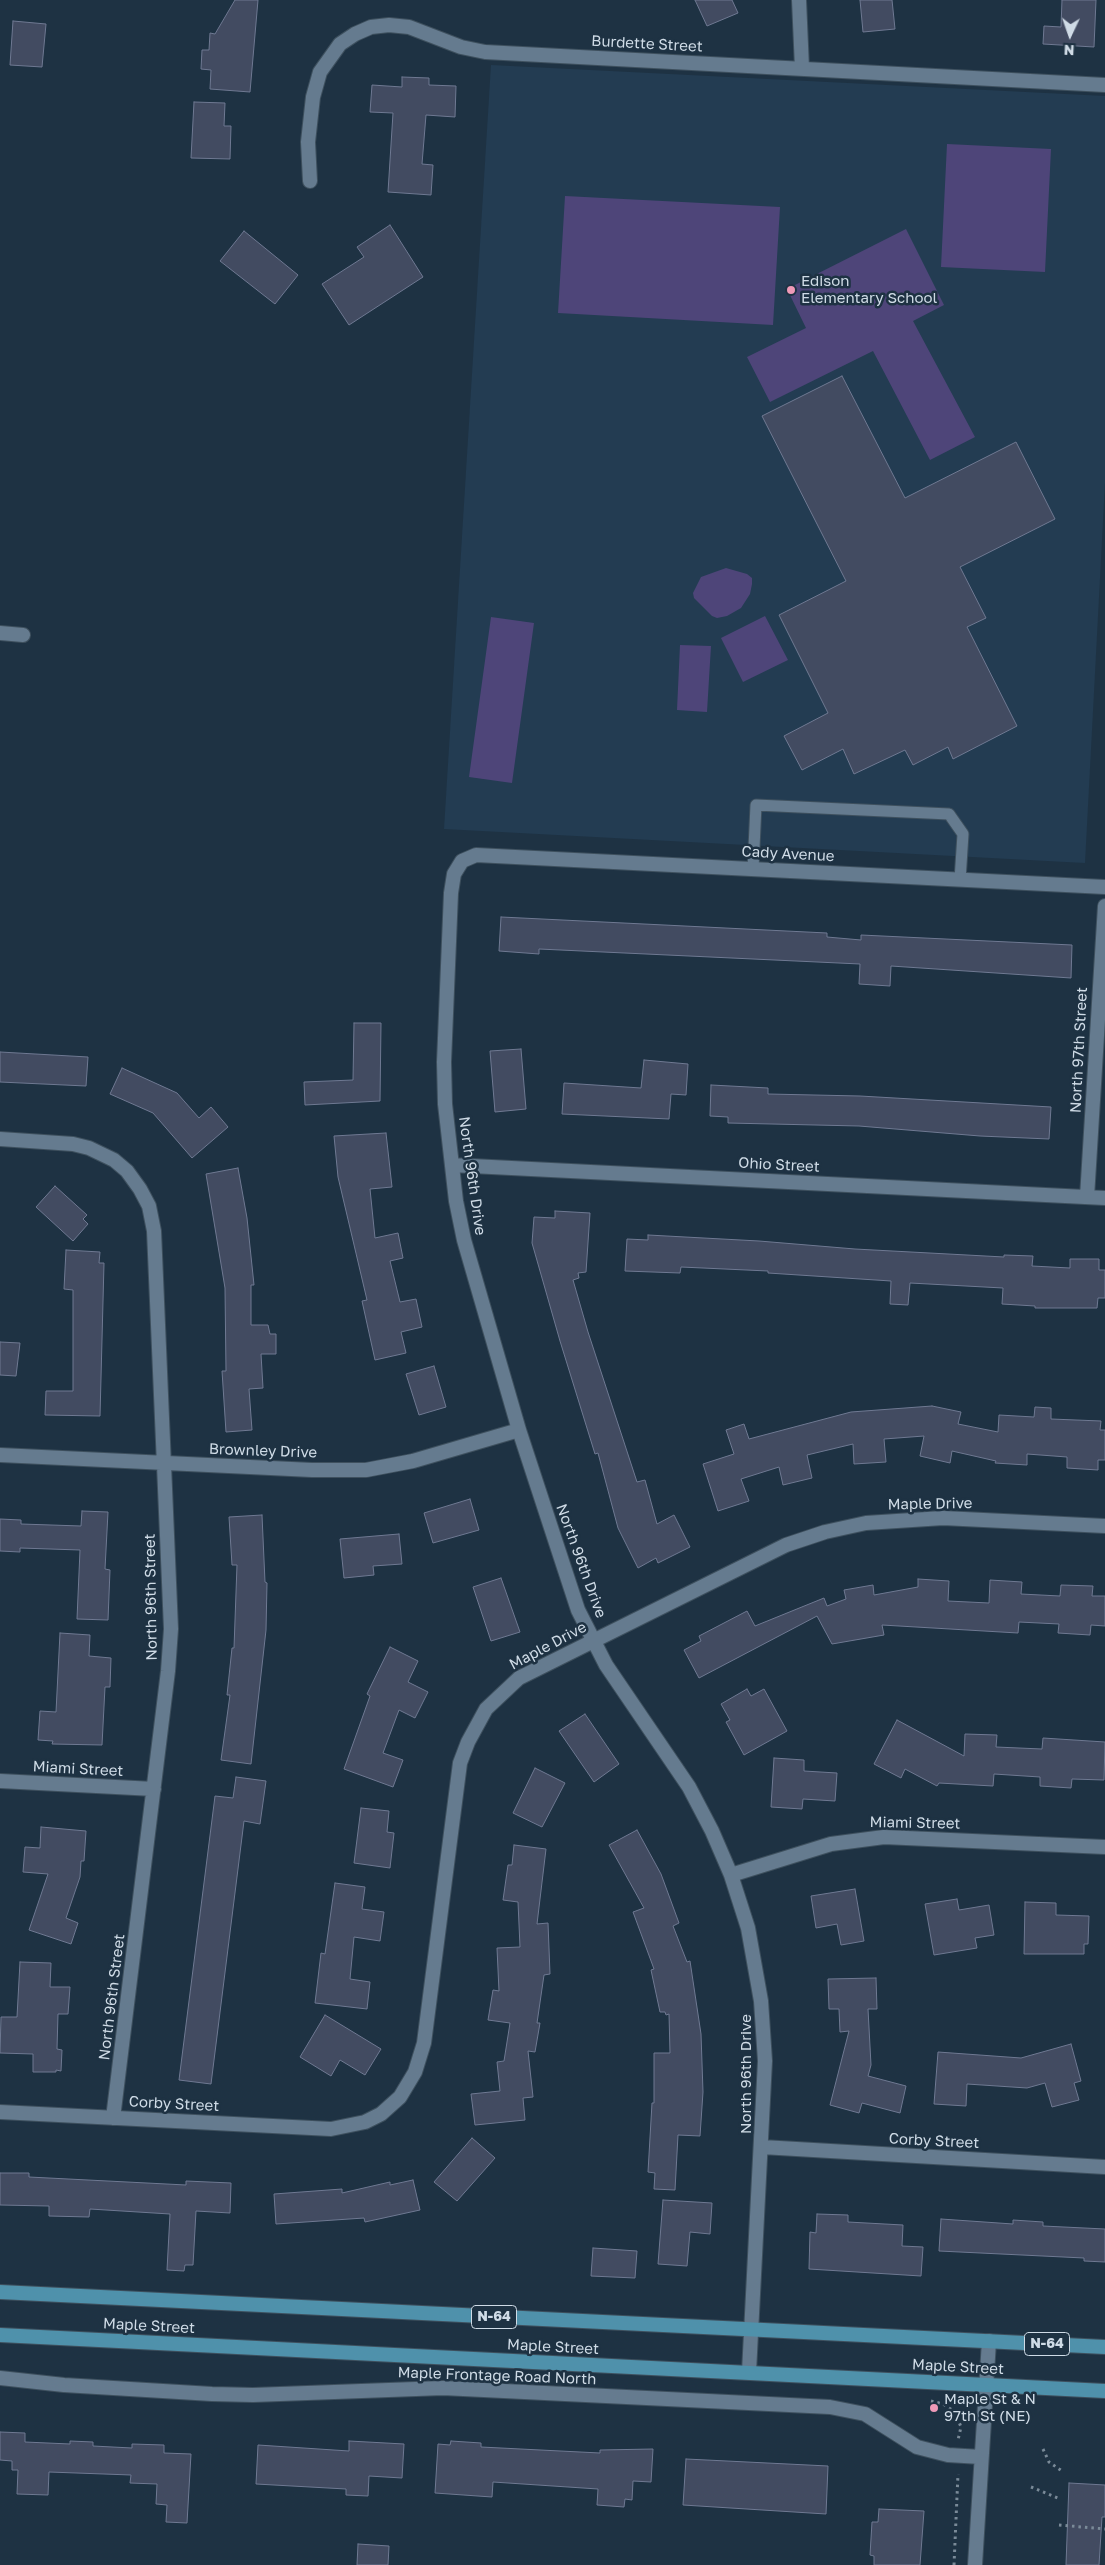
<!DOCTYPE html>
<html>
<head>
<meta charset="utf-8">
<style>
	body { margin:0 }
	#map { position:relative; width:1105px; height:2565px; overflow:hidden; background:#1e3243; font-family:"Golos Text",sans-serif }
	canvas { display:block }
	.north { position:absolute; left:1045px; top:10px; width:50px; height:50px; -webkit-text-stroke:4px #1e3243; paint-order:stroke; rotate:183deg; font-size:14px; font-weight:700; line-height:20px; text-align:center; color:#cfdbe6 }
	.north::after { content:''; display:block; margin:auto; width:18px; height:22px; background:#cfdbe6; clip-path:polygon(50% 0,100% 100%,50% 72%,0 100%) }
</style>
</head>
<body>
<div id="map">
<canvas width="1105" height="2565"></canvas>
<div class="north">N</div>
</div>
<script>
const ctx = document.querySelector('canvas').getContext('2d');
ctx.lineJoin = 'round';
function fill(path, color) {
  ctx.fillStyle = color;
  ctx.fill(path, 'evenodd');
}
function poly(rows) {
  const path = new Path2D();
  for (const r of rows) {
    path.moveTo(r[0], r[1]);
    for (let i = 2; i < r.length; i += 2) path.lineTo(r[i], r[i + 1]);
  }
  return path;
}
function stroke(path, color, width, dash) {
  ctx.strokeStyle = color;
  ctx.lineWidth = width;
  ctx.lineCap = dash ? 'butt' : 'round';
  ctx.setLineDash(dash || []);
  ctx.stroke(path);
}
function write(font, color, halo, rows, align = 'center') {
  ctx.font = font + ' "Golos Text",sans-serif';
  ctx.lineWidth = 5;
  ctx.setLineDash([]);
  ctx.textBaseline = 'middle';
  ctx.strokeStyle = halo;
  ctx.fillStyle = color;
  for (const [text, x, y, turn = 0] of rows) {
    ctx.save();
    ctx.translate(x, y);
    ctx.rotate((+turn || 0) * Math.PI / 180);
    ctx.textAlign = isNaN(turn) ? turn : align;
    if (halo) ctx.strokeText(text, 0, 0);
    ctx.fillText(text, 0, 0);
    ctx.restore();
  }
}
fill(poly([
	[491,65,1105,96,1105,483,1085,863,444,829]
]), '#233c52');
fill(poly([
	[947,144,1051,149,1045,272,941,267],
	[565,196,780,207,773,325,558,313],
	[906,229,944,305,913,321,975,437,930,460,873,351,770,402,747,357,806,328,787,289],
	[726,568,747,574,752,578,752,584,750,594,741,608,727,616,717,618,712,616,694,598,693,593,701,577],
	[765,616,788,660,743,682,721,638],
	[491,617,534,623,512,783,469,777],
	[680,645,711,646,707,712,677,710]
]), '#4e4579');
const building = poly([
	[235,0,258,0,250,92,210,89,211,70,201,69,202,50,209,50,210,33,215,34,235,0],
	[695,0,732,0,738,13,707,26,695,0],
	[860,0,892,0,895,29,863,32,860,0],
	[1062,0,1096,0,1094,47,1043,44,1044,26,1061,27,1062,0],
	[13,21,46,24,42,67,10,65,13,21],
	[402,77,429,78,429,85,456,86,455,117,426,115,422,164,433,165,431,195,388,192,393,113,370,112,372,85,402,87,402,77],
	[194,102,225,103,224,126,231,126,230,159,191,158,194,102],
	[390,225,423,277,349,325,322,284,364,257,357,247,390,225],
	[244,231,298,275,275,304,220,261,244,231],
	[842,376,905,498,1016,442,1055,519,960,567,986,618,967,627,1017,726,953,759,948,747,913,765,905,750,854,774,843,749,802,770,784,736,828,713,779,615,846,581,762,416,842,376],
	[501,917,827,933,827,937,861,940,861,935,1072,945,1071,978,891,966,890,986,859,984,860,964,539,949,539,954,499,951,501,917],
	[354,1023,381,1023,380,1101,305,1105,304,1082,353,1080,354,1023],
	[521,1049,526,1109,495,1112,490,1051,521,1049],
	[0,1052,88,1057,86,1086,0,1082,0,1052],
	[644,1060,688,1064,686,1095,671,1094,669,1119,562,1114,564,1083,641,1088,644,1060],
	[122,1068,177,1093,199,1118,211,1107,228,1127,192,1158,153,1113,110,1094,122,1068],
	[711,1085,768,1088,768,1094,860,1096,1051,1107,1049,1139,980,1136,859,1126,728,1123,728,1117,710,1116,711,1085],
	[386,1133,392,1187,370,1189,375,1238,398,1233,403,1258,390,1261,400,1302,416,1299,422,1327,401,1332,406,1353,375,1360,362,1301,367,1300,338,1177,334,1136,386,1133],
	[238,1168,247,1218,254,1285,251,1285,251,1325,268,1325,270,1334,276,1334,276,1354,261,1354,263,1388,249,1389,252,1430,226,1432,222,1371,226,1371,225,1288,206,1174,238,1168],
	[55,1186,87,1215,83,1219,88,1224,73,1241,36,1207,55,1186],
	[555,1211,590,1213,586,1272,578,1273,579,1278,573,1280,588,1332,637,1482,645,1480,657,1524,674,1515,690,1547,658,1563,656,1558,638,1568,618,1528,598,1453,595,1454,560,1341,532,1243,534,1217,555,1218,555,1211],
	[648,1235,759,1241,855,1249,1004,1257,1004,1255,1033,1256,1032,1266,1070,1268,1070,1259,1099,1259,1099,1270,1105,1270,1105,1298,1098,1298,1097,1308,1035,1308,1035,1306,1002,1304,1003,1288,910,1283,908,1305,890,1304,891,1281,768,1273,768,1271,681,1267,680,1273,625,1271,627,1239,648,1240,648,1235],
	[66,1250,100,1252,99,1263,104,1263,100,1416,45,1415,46,1391,73,1391,73,1290,64,1289,66,1250],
	[0,1342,20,1343,16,1376,0,1375,0,1342],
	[434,1366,446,1407,419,1415,406,1374,434,1366],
	[932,1406,961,1412,958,1424,998,1432,999,1415,1034,1417,1035,1407,1051,1408,1051,1419,1101,1421,1100,1430,1105,1430,1105,1460,1098,1460,1098,1470,1067,1468,1067,1457,1027,1454,1027,1465,995,1463,996,1461,952,1451,950,1463,920,1456,924,1436,884,1439,886,1462,854,1464,853,1444,807,1455,812,1478,783,1485,779,1467,741,1479,749,1501,718,1511,703,1464,734,1454,726,1430,744,1424,749,1439,851,1412,932,1406],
	[470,1499,479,1530,433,1543,424,1513,470,1499],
	[82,1511,108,1512,105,1569,110,1570,108,1620,77,1619,80,1550,20,1548,20,1552,0,1551,0,1519,21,1520,21,1524,81,1526,82,1511],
	[262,1515,265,1582,267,1583,266,1630,251,1764,221,1760,230,1695,227,1695,232,1648,234,1648,237,1565,232,1565,229,1517,262,1515],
	[399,1534,402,1564,373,1566,374,1575,344,1578,340,1539,399,1534],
	[501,1578,520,1632,491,1641,473,1587,501,1578],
	[918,1579,949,1581,948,1601,989,1603,990,1580,1022,1582,1021,1594,1060,1596,1061,1585,1093,1586,1092,1596,1105,1596,1105,1626,1091,1625,1090,1635,1058,1633,1059,1624,1019,1622,1018,1633,882,1625,884,1635,832,1644,817,1616,699,1678,684,1650,701,1641,699,1636,747,1611,755,1626,824,1598,827,1606,846,1599,844,1590,873,1585,874,1595,918,1587,918,1579],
	[60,1633,90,1635,89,1656,111,1658,110,1687,105,1687,102,1745,52,1744,53,1741,38,1740,40,1711,56,1712,60,1633],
	[390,1647,418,1661,408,1682,428,1692,415,1718,399,1710,383,1753,403,1760,393,1787,344,1769,370,1696,367,1694,390,1647],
	[747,1689,751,1696,764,1689,787,1731,744,1755,726,1722,730,1720,721,1704,747,1689],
	[585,1714,619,1764,594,1782,559,1731,585,1714],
	[897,1720,964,1756,965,1734,997,1735,996,1747,1042,1749,1043,1738,1105,1742,1104,1780,1072,1779,1071,1788,1040,1786,1040,1777,994,1774,993,1786,939,1783,937,1786,905,1769,901,1778,874,1764,897,1720],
	[774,1758,804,1760,804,1771,837,1773,835,1801,803,1799,802,1809,771,1807,774,1758],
	[535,1768,565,1783,542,1827,513,1813,535,1768],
	[236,1777,266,1781,260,1824,244,1821,211,2084,179,2080,215,1796,233,1798,236,1777],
	[361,1808,389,1811,387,1832,394,1833,390,1868,354,1863,361,1808],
	[41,1827,86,1831,84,1861,81,1861,80,1877,66,1918,78,1923,71,1944,29,1930,48,1874,23,1872,25,1847,40,1848,41,1827],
	[637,1830,661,1874,679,1923,673,1926,687,1962,690,1961,701,2034,703,2092,700,2136,678,2135,675,2190,654,2189,655,2173,648,2172,652,2103,654,2103,654,2053,670,2053,669,2014,666,2015,665,2012,660,2012,651,1970,654,1969,633,1912,644,1908,609,1845,637,1830],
	[514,1845,546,1849,537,1924,548,1923,550,1974,544,1975,537,2023,540,2023,535,2052,528,2051,533,2097,523,2098,525,2120,475,2125,471,2094,500,2091,497,2062,504,2061,510,2023,488,2020,493,1990,499,1991,497,1948,520,1947,518,1902,503,1900,508,1865,512,1865,514,1845],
	[335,1883,365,1887,362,1909,384,1912,380,1941,354,1937,350,1979,370,1982,367,2009,315,2003,321,1953,325,1954,335,1883],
	[855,1889,864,1941,841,1945,837,1924,816,1928,811,1896,855,1889],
	[957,1899,959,1910,989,1905,994,1935,975,1938,977,1948,934,1955,925,1904,957,1899],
	[1025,1902,1056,1903,1056,1915,1089,1916,1088,1944,1084,1944,1084,1954,1024,1954,1025,1902],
	[20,1962,51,1963,50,1987,70,1987,68,2014,58,2014,57,2049,62,2050,61,2071,56,2070,56,2072,33,2072,33,2054,0,2053,1,2017,17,2017,20,1962],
	[876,1978,877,2009,868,2009,871,2065,868,2076,906,2086,900,2113,862,2103,859,2113,830,2105,849,2031,840,2032,839,2009,829,2009,828,1979,876,1978],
	[325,2015,381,2049,365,2075,340,2060,331,2076,300,2057,325,2015],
	[1071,2044,1081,2081,1074,2083,1079,2100,1052,2107,1045,2083,1027,2088,967,2084,966,2106,934,2104,938,2052,1021,2058,1071,2044],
	[472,2138,495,2158,457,2201,434,2182,472,2138],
	[0,2173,29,2173,29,2177,186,2185,186,2181,231,2183,230,2213,196,2211,193,2265,185,2265,184,2271,167,2270,170,2214,90,2209,89,2217,49,2216,49,2206,0,2205,0,2173],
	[413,2180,420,2210,365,2222,364,2218,276,2224,274,2194,342,2189,342,2193,390,2182,390,2185,413,2180],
	[663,2200,712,2203,710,2234,690,2232,687,2266,658,2264,663,2200],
	[817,2214,848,2215,848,2222,903,2225,902,2246,923,2247,921,2276,809,2269,810,2232,816,2233,817,2214],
	[941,2219,1013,2224,1013,2220,1043,2222,1043,2226,1105,2229,1105,2262,1084,2261,1084,2258,939,2251,941,2219],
	[593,2248,637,2251,635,2278,591,2276,593,2248],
	[0,2432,25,2433,25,2442,70,2444,70,2441,93,2442,93,2446,132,2448,132,2444,164,2445,164,2453,191,2454,187,2523,166,2522,167,2505,156,2504,157,2484,130,2483,131,2475,49,2472,48,2495,17,2494,18,2470,12,2470,12,2461,0,2460,0,2432],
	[349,2441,404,2444,402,2478,369,2476,368,2496,346,2495,346,2489,256,2484,258,2445,349,2451,349,2441],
	[451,2441,481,2443,481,2447,600,2453,600,2450,653,2449,651,2482,633,2481,632,2500,625,2499,624,2507,597,2505,598,2489,493,2482,492,2497,435,2493,438,2444,450,2445,451,2441],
	[686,2459,828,2466,826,2514,683,2505,686,2459],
	[1069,2483,1105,2485,1105,2517,1102,2517,1099,2565,1066,2565,1069,2483],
	[879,2509,924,2511,920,2565,874,2565,874,2556,870,2555,872,2522,878,2522,879,2509],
	[358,2544,389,2546,388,2565,357,2565,358,2544]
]);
fill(building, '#424b61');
stroke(building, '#6f7992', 1);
const service = poly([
	[753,869,756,805,949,814,963,834,960,880]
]);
const minor = poly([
	[799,0,802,68],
	[310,181,308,142,313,97,320,72,340,44,355,34,371,27,389,25,409,27,461,47,485,52,1105,85],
	[0,633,23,635],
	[0,1139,73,1144,89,1148,114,1160,127,1171,140,1189,149,1206,154,1231,171,1629,168,1671,113,2118],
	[452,1165,1105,1198],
	[1087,1197,1105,906],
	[0,1455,312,1470,366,1470,413,1461,519,1430],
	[0,1781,154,1789],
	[731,1875,831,1844,884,1837,1105,1847],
	[0,2112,331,2129,365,2122,381,2114,400,2097,415,2072,424,2043,460,1763,468,1742,486,1709,519,1678,786,1545,825,1532,866,1523,943,1518,1105,1526],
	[762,2147,1105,2167],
	[749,2372,765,2061,761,2001,748,1928,731,1875,712,1831,689,1787,606,1665,578,1610,519,1430,464,1240,456,1201,445,1104,444,1062,451,893,454,874,462,861,476,855,1105,887],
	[0,2378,64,2385,212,2394,253,2395,443,2388,830,2407,865,2414,917,2447,948,2455,981,2457],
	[975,2565,989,2341]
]);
const primary = poly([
	[0,2292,1105,2347],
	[0,2335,1105,2391]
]);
stroke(service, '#3e505e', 13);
stroke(minor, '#3e505e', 16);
stroke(primary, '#3e505e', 16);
stroke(poly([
	[931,2401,943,2404,955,2412,961,2427,958,2440],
	[1043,2449,1049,2462,1062,2471],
	[1031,2487,1060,2499],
	[1059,2525,1105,2529],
	[954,2565,958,2474]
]), '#7a8a98', 3, [2.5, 4]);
stroke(service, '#657b8f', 11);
stroke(minor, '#657b8f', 14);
stroke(primary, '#4f91ab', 14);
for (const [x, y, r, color] of [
	[791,290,5,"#ef9ab8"],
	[934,2408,5,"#ef9ab8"]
]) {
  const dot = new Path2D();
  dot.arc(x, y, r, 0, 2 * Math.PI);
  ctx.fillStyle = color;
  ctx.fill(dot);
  stroke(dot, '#1e3243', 2);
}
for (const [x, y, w] of [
	[494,2317,45],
	[1047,2344,45]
]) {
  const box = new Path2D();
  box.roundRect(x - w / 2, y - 11.5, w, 23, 4);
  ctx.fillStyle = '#1e3243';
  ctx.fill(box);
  stroke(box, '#cfdbe6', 1);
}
write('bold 14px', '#cfdbe6', null, [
	["N-64",494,2317],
	["N-64",1047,2344]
]);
write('15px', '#cfdbe6', '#1e3243', [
	["Burdette Street",647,44,3],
	["Cady Avenue",788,854,3],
	["North 97th Street",1079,1050,-87],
	["Ohio Street",779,1165,3],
	["North 96th Drive",472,1176,82],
	["Brownley Drive",263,1451,2],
	["Maple Drive",930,1504,-1],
	["North 96th Drive",581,1561,70],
	["North 96th Street",151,1597,-91],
	["Maple Drive",548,1646,-28],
	["Miami Street",78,1769,3],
	["Miami Street",915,1823,1],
	["North 96th Street",112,1997,-83],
	["North 96th Drive",746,2074,-90],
	["Corby Street",174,2104,3],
	["Corby Street",934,2141,3],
	["Maple Street",149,2326,3],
	["Maple Street",553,2347,3],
	["Maple Street",958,2367,3],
	["Maple Frontage Road North",497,2376,2]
]);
write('15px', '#cfdbe6', '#1e3243', [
	["Edison",801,281],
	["Elementary School",801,298],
	["Maple St & N",944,2399],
	["97th St (NE)",944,2416]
], 'left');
</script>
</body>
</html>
